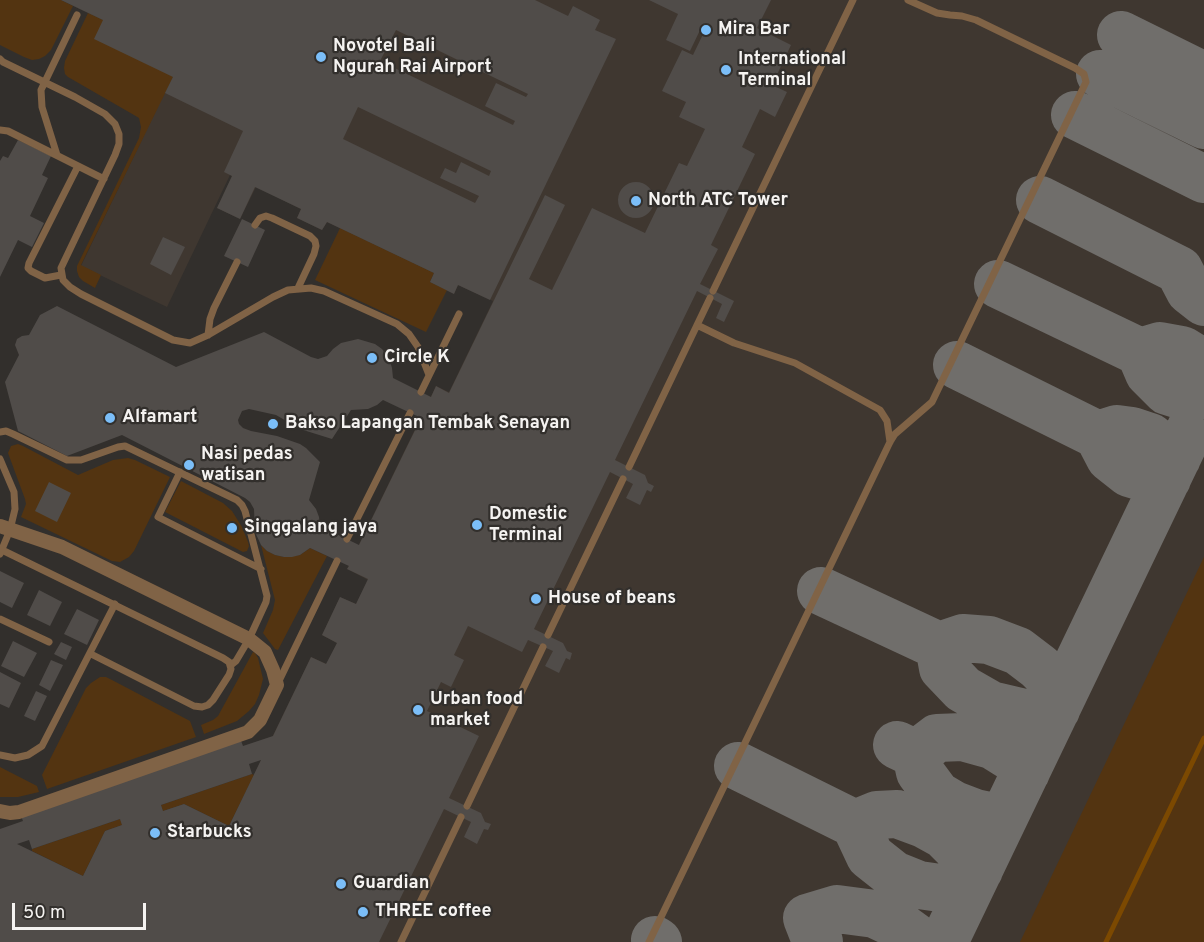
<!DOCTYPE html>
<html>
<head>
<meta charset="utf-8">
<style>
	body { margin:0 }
	#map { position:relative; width:1204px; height:942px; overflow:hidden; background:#322f2c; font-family:Overpass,sans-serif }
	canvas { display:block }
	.scale { position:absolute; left:12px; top:903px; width:134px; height:27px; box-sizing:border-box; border:3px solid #f5f3f1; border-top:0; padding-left:8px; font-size:18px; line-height:21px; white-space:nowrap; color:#f5f3f1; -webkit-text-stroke:4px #322f2c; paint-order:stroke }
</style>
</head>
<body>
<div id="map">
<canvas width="1204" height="942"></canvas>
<div class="scale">50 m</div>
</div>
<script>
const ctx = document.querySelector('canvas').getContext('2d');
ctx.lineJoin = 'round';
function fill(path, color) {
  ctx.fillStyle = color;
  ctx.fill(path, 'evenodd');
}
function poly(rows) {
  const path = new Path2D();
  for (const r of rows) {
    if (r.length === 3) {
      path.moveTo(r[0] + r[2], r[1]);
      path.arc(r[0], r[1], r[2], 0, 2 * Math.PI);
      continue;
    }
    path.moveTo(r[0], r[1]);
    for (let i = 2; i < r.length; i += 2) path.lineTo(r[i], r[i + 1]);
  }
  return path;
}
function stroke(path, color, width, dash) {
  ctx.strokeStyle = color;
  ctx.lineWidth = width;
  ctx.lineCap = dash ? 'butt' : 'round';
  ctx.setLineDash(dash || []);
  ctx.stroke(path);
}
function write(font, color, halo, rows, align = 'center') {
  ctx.font = font + ' Overpass,sans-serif';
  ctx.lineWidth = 4.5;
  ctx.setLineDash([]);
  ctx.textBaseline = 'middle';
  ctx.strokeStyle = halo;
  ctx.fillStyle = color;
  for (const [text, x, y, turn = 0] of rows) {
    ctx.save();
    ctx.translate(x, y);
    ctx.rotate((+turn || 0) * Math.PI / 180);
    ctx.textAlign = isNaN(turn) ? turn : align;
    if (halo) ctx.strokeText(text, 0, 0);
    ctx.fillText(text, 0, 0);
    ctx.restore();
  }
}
fill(poly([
	[61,0,1204,0,1204,942,0,942,0,836,83,876,105,831,121,825,111,792,152,778,163,811,184,804,229,826,311,657,327,664,337,643,322,635,340,597,356,604,368,580,347,569,436,386,449,392,493,301,458,285,454,294,430,282,434,274,327,222,322,230,297,218,301,209,256,187,240,219,217,208,232,176,230,175,167,307,81,266,156,110,88,13]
]), '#3f3730');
fill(poly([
	[0,0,61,0,73,6,51,50,45,56,39,59,32,60,24,57,0,45],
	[88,13,103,20,173,77,81,265,101,275,95,288,83,281,79,277,77,271,77,266,139,138,141,127,139,118,134,115,68,77,65,74,64,68,65,61],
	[340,228,434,273,430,282,447,290,426,332,315,280],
	[18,444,23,446,78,475,113,460,128,458,135,460,170,477,134,551,129,557,120,562,112,561,21,517,26,504,25,499,8,453,11,446],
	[181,481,223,503,232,511,242,527,248,542,249,546,247,551,243,552,165,512],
	[261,545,267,551,275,555,284,557,300,555,310,548,327,556,278,650,275,649,263,633,273,610,275,600],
	[1204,557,1204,942,1020,942],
	[253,652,255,653,258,658,263,679,259,695,255,704,249,711,237,721,204,734,201,725,213,720,218,716],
	[100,677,106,677,112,680,190,721,196,737,47,789,42,775,86,688,91,683],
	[0,767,37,786,39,792,18,797,0,797],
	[252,774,254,775,229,826,184,804,163,811,161,805],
	[120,819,122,825,105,831,83,876,32,851,32,849]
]), '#533411');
stroke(poly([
	[1106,942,1204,738]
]), '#7c4901', 5);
stroke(poly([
	[1121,35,1204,76],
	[1100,74,1204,125],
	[1075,115,1204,179],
	[1040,200,1179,270,1190,291,1204,302],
	[998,284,1140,352,1149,373,1167,391,1189,398,1204,395],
	[1140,352,1160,346,1182,350,1195,358,1204,367],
	[957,365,1098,435,1110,458,1129,473,1149,479,1167,479],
	[1098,435,1117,429,1132,431,1150,437,1177,458],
	[821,591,939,646,943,668,963,689,991,705,1025,713,1056,710],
	[939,646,963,638,989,640,1018,651,1039,667,1064,692],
	[897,745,916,754,920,772,937,795,954,805,975,813,1003,819],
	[916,754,937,738,963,737,992,745,1016,760,1026,772],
	[738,766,855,824,870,856,894,875,919,885,968,892],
	[855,824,877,815,897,814,924,824,944,835,979,870],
	[655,940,658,942],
	[819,942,814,936,807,918,837,909,875,914,900,926,922,942],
	[944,942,1204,401]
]), '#706e6b', 48);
fill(poly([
	[61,0,535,0,568,16,573,6,600,20,595,30,616,39,490,300,458,285,454,294,430,282,434,273,327,222,322,230,297,218,301,209,255,187,240,219,217,208,232,176,224,172,243,131,165,93,173,77,94,39,103,20],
	[396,30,528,94,526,97,496,83,485,106,515,121,513,125,380,61],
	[358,107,491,171,489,176,461,162,456,173,445,168,440,178,479,196,475,203,343,139],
	[649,0,771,0,757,28,791,45,772,85,787,92,775,117,760,109,742,147,755,154,711,245,718,249,700,284,734,301,724,322,716,318,722,304,697,291,615,460,645,475,648,483,654,486,651,492,647,490,640,505,626,498,633,484,610,472,534,629,563,643,567,651,572,653,570,660,566,658,559,673,545,666,553,651,528,640,522,652,468,626,454,655,464,660,451,687,441,682,427,711,479,736,449,798,481,813,485,822,491,824,488,830,484,829,477,844,464,837,471,822,444,809,379,942,0,942,0,829,23,821,20,814,240,738,243,746,273,736,311,657,326,664,337,643,322,635,340,597,356,604,368,579,347,569,349,566,310,548,300,555,292,557,284,557,275,555,267,551,261,545,255,532,254,509,250,502,245,498,122,435,67,456,18,431,5,382,19,355,15,345,17,339,22,336,29,335,40,315,57,306,176,367,264,332,311,357,318,359,327,356,333,349,341,343,358,339,375,344,382,349,389,358,392,368,393,378,431,397,436,386,449,393,545,195,565,205,529,279,552,290,592,208,645,233,679,163,687,166,705,129,679,117,686,102,662,91,682,50,693,55,706,28,702,26,690,51,666,40,678,14],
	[383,400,421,418,359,545,320,526,319,517,316,509,309,500,320,462,306,448,300,444,277,436,251,431,243,428,239,424,238,420,242,411,249,409,276,415,300,429,332,439,351,410,368,409,377,405],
	[261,760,229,826,184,804,163,811,161,805,252,774,249,764],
	[120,819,122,825,105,831,83,876,17,844,29,840,32,849],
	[18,140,51,156,42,175,48,178,30,216,44,223,32,247,18,240,0,277,0,161,3,156,8,158],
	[636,200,18],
	[242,219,265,230,248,267,224,256],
	[163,237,185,247,171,275,150,264],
	[49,482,71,493,57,522,35,511],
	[0,571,24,583,12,608,0,602],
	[39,590,62,602,50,626,27,615],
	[77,609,99,620,87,645,64,634],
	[13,641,37,653,24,677,1,666],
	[61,642,72,647,66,660,54,654],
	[51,660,63,665,50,691,39,685],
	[0,672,21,683,9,708,0,704],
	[36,691,47,696,35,721,24,716]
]), '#504c49');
stroke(poly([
	[0,59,3,62,75,97,105,114,115,124,119,134,119,144,115,155,61,268,63,280,70,287,81,294,173,340,190,343,208,335,273,297,288,290,311,288,324,291,397,324,409,334,418,347,429,375],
	[0,130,8,131,78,166,29,263,28,268,31,271,45,278,61,275],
	[57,155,42,107,41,90,77,15],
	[78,166,104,179],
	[255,225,260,218,266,216,272,218,310,236,315,241,316,246,314,254,298,288],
	[713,291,853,0],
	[697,325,734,343,795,363,880,410,887,421,890,442],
	[208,335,210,319,214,308,237,262],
	[421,392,459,314],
	[0,432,6,431,13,434,67,460,81,460,118,447,125,446,237,500,242,505,245,511,267,596,266,602,249,639,236,661,231,665],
	[0,459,14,492,15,509,10,530,0,554],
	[629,467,710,298],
	[180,472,158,517,261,569],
	[347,539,410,413],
	[2,550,223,658,229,662,231,669,229,675,213,700,208,705,202,707,194,706,91,654],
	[0,619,49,642],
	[548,635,623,479],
	[278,683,337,561],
	[0,755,15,758,28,755,42,746,115,604],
	[467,806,543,647],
	[401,942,461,817],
	[649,942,890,442,895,434,932,402,1086,82,1084,74,1075,68,976,20,962,16,950,15,937,13,908,0]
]), '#806346', 7);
stroke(poly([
	[0,526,62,547,249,639,265,652,273,670,277,685,260,720,248,732,19,812,10,813,0,811]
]), '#806346', 14);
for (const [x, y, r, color] of [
	[706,30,6,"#7bbef8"],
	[321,57,6,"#7bbef8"],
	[726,70,6,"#7bbef8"],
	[636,201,6,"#7bbef8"],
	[372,358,6,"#7bbef8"],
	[110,418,6,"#7bbef8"],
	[273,424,6,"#7bbef8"],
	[189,465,6,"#7bbef8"],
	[477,525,6,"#7bbef8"],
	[232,528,6,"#7bbef8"],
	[536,599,6,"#7bbef8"],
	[418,710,6,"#7bbef8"],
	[155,833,6,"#7bbef8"],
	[341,884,6,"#7bbef8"],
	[363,912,6,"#7bbef8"]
]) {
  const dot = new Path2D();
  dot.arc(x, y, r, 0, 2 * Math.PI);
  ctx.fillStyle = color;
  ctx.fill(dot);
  stroke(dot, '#322f2c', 2);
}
write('bold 18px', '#f5f3f1', '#322f2c', [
	["Mira Bar",718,30],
	["Novotel Bali",333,47],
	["Ngurah Rai Airport",333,68],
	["International",738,60],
	["Terminal",738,81],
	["North ATC Tower",648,201],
	["Circle K",384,358],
	["Alfamart",122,418],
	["Bakso Lapangan Tembak Senayan",285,424],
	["Nasi pedas",201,455],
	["watisan",201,476],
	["Domestic",489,515],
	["Terminal",489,536],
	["Singgalang jaya",244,528],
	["House of beans",548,599],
	["Urban food",430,700],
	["market",430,721],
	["Starbucks",167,833],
	["Guardian",353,884],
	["THREE coffee",375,912]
], 'left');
</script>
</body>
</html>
